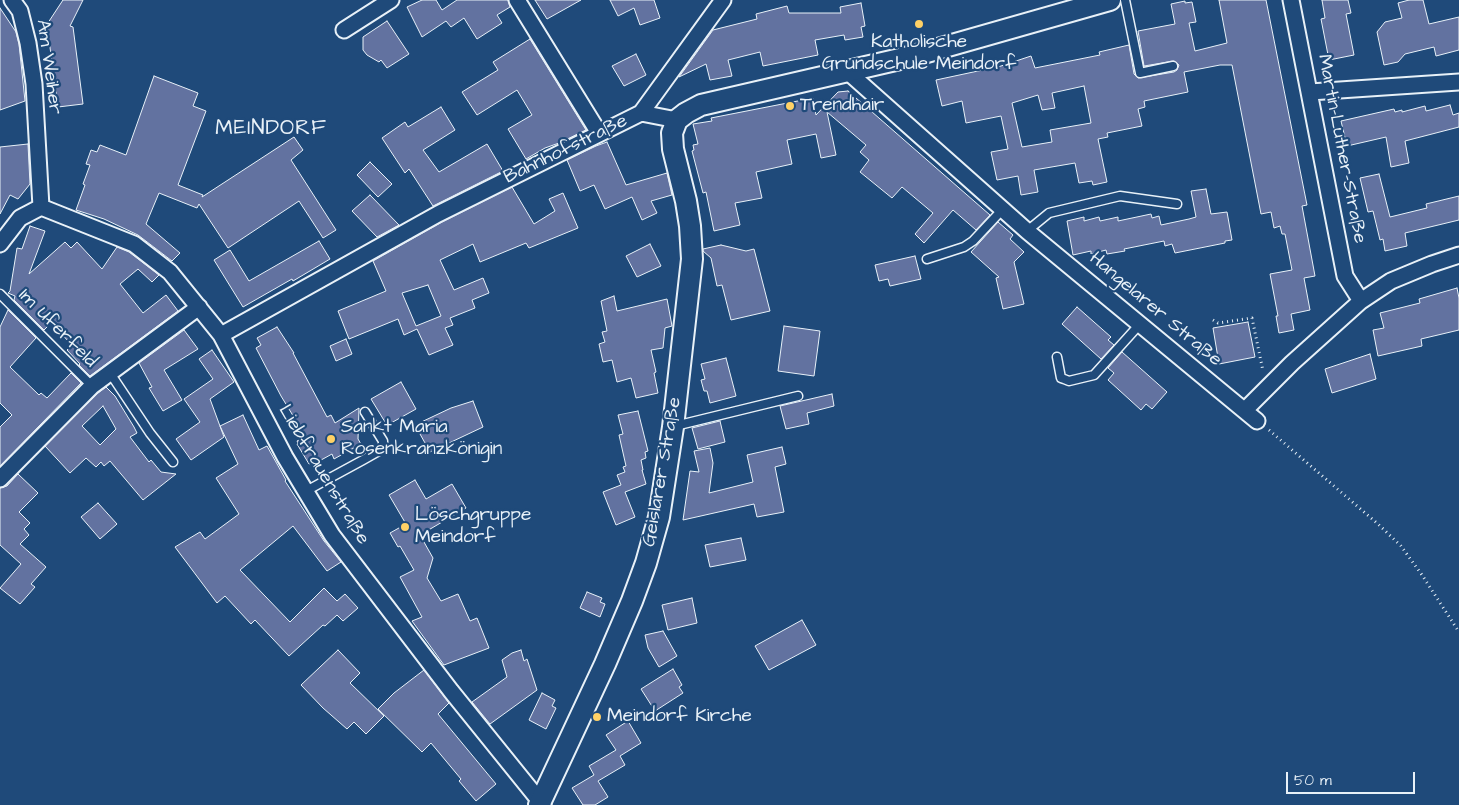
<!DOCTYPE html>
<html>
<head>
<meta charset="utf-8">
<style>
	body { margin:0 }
	#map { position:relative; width:1459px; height:805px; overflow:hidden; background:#1f4a7a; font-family:"Architects Daughter",sans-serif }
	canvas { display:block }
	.scale { position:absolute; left:1286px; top:772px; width:129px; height:22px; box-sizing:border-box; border:2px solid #e8f1f8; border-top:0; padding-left:6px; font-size:15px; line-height:18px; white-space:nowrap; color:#e8f1f8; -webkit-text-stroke:4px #1f4a7a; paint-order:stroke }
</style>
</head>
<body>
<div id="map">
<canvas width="1459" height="805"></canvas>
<div class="scale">50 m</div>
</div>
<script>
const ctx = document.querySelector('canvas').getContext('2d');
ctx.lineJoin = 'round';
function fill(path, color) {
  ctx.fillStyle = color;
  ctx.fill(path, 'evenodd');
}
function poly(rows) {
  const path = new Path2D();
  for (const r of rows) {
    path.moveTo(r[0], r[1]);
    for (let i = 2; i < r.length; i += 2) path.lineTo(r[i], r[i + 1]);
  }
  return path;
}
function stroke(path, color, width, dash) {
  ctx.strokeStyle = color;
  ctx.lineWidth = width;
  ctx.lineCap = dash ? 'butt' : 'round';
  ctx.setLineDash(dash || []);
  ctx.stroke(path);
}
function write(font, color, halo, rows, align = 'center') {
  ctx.font = font + ' "Architects Daughter",sans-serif';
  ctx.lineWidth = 4.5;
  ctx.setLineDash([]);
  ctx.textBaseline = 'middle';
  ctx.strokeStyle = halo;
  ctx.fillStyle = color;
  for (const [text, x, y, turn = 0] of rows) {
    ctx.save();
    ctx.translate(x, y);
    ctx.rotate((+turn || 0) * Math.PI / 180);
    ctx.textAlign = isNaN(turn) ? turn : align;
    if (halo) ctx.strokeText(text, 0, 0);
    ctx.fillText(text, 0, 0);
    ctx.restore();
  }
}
const building = poly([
	[63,0,83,0,70,26,73,27,83,104,58,107,49,40,40,35,63,0],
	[422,0,436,0,442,10,457,0,508,0,510,7,497,15,502,23,477,39,464,18,451,27,446,21,422,37,407,7,422,0],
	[535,0,581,0,547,19,535,0],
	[610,0,654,0,660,18,640,25,634,8,618,16,610,0],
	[1219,0,1266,0,1307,205,1302,206,1315,276,1304,278,1310,310,1291,314,1294,330,1279,333,1276,316,1278,316,1270,274,1292,270,1285,234,1282,234,1280,226,1274,228,1271,212,1261,214,1232,65,1220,65,1184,72,1188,92,1144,101,1145,107,1138,109,1142,126,1107,133,1108,137,1098,139,1107,182,1093,185,1092,181,1079,183,1075,163,1034,170,1038,192,1021,195,1018,176,997,180,991,152,1008,149,1001,116,966,123,962,101,942,106,936,80,992,68,992,69,1031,56,1035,68,1100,55,1099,52,1129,45,1134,74,1138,78,1174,72,1177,70,1179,65,1174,61,1144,66,1138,31,1175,24,1171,4,1185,1,1185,3,1192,2,1196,22,1189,23,1195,51,1227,43,1219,0],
	[1084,86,1091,123,1050,130,1052,142,1022,147,1012,103,1038,95,1042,110,1055,108,1052,93,1084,86],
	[1322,0,1348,0,1351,13,1346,14,1354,55,1329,60,1321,19,1325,18,1322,0],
	[1409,0,1423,0,1429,24,1459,17,1459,50,1436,56,1434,47,1405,54,1398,62,1384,65,1377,32,1385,22,1402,18,1398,3,1409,0],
	[861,3,865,26,861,27,863,37,845,40,844,35,815,40,818,55,763,66,760,52,728,60,732,76,710,80,706,64,679,77,713,30,757,19,756,14,787,6,789,13,841,13,840,7,861,3],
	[0,8,16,32,19,44,25,101,0,110,0,8],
	[387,21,409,54,387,68,381,60,379,62,367,55,363,50,363,37,387,21],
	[530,39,586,130,559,143,545,148,526,159,508,129,532,115,517,90,477,115,462,92,498,70,493,62,530,39],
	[636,54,646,75,624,86,612,66,636,54],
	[154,76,198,93,193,106,206,111,178,185,203,195,202,197,294,137,303,150,291,160,336,230,323,238,299,201,228,248,199,204,197,208,159,193,146,224,180,253,172,261,138,235,104,219,76,210,85,185,83,184,90,165,86,164,91,150,97,152,100,145,126,155,154,76],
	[848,91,990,215,976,230,953,210,924,243,915,234,933,213,902,187,892,198,860,172,869,160,860,152,866,145,827,112,836,155,821,158,816,134,787,140,792,164,756,172,762,198,735,203,740,225,714,231,706,192,703,193,692,151,694,150,693,145,698,144,693,124,712,121,711,118,813,98,816,115,838,92,848,91],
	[1450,105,1453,115,1459,113,1459,127,1405,141,1409,163,1391,167,1386,137,1347,146,1341,121,1394,109,1395,112,1402,110,1402,112,1425,106,1426,111,1450,105],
	[441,107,455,130,423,150,439,172,487,144,503,171,433,206,409,169,405,173,382,138,405,122,408,127,441,107],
	[607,142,626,185,667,173,672,195,651,201,657,213,642,220,632,197,605,209,594,185,580,191,567,160,596,146,607,142],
	[28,144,30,184,18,199,10,195,0,214,0,147,28,144],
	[370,162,392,184,378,197,357,175,370,162],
	[1379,174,1390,217,1427,208,1426,204,1459,196,1459,220,1405,233,1407,246,1385,251,1383,239,1380,240,1373,211,1368,212,1360,178,1379,174],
	[512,187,534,224,555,211,549,199,563,193,578,228,529,248,526,243,480,262,473,244,440,260,454,290,483,278,489,293,472,300,475,308,450,318,453,325,445,328,453,345,429,355,417,329,404,335,398,319,349,339,338,311,386,291,373,261,442,222,512,187],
	[428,285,441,316,416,326,402,293,428,285],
	[1206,189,1211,214,1227,212,1232,240,1225,241,1225,243,1175,253,1172,244,1165,246,1164,241,1124,249,1125,251,1107,254,1106,250,1091,254,1091,251,1073,255,1067,221,1084,217,1084,221,1099,217,1100,221,1118,217,1118,221,1151,214,1152,218,1159,216,1161,225,1189,219,1196,217,1191,191,1206,189],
	[370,195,399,225,377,237,352,211,370,195],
	[998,222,1013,235,1010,239,1024,252,1014,262,1024,304,1003,309,996,278,999,277,971,252,998,222],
	[30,226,45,231,29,274,65,242,71,248,77,242,102,269,117,247,129,252,159,275,152,282,138,269,120,284,143,313,166,295,178,311,90,376,79,365,80,364,67,350,72,345,51,323,44,330,14,300,15,296,8,293,10,291,17,248,22,249,30,226],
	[319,241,330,259,293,281,292,279,243,307,214,260,230,250,249,281,319,241],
	[650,244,661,266,637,277,626,256,650,244],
	[721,245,746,251,754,249,770,311,731,320,722,285,717,286,711,258,703,251,703,249,721,245],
	[915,256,921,279,890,286,888,279,879,281,875,265,915,256],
	[1457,288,1459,298,1459,330,1421,339,1422,346,1378,356,1373,330,1384,328,1380,313,1420,303,1419,299,1457,288],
	[614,296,617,311,667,299,672,326,665,328,663,348,651,350,656,372,654,373,658,393,636,398,631,378,617,382,612,360,603,362,599,344,605,342,602,332,607,331,601,301,614,296],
	[1077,307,1111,337,1108,340,1114,345,1101,359,1062,324,1077,307],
	[8,310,36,338,10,367,39,395,41,393,47,398,71,373,81,383,0,466,0,427,12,415,0,403,0,327,8,310],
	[1248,322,1255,357,1219,364,1213,328,1248,322],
	[784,326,820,331,814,376,778,371,784,326],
	[277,327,294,353,293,353,327,417,331,415,335,423,359,408,358,439,361,444,334,459,332,454,312,465,311,463,309,464,297,444,298,443,297,441,306,437,281,396,256,348,261,345,257,338,277,327],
	[184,330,198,349,164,370,182,400,163,411,149,388,152,387,139,363,184,330],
	[346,339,352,354,336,361,330,346,346,339],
	[212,350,234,382,210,399,224,437,191,460,176,439,200,422,184,399,213,379,199,359,212,350],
	[1122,352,1167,392,1152,409,1146,404,1141,410,1108,380,1114,373,1108,368,1122,352],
	[1370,354,1376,379,1332,393,1325,369,1370,354],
	[726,358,736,396,710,403,707,391,704,391,701,380,705,379,701,364,726,358],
	[401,382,416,409,391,423,385,422,371,399,401,382],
	[106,387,115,396,134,427,137,433,130,437,149,462,151,460,161,472,176,474,143,500,110,461,104,466,101,462,96,467,86,458,70,473,45,446,98,393,106,387],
	[103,406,116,429,100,445,82,426,103,406],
	[832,394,834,406,807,413,809,424,786,429,780,406,832,394],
	[473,401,483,427,430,452,415,425,451,408,473,401],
	[638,411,648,451,645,452,646,458,641,460,643,470,642,470,646,484,625,492,635,517,616,525,603,492,621,485,617,475,625,472,623,467,626,466,619,435,623,434,618,415,638,411],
	[243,415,259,450,267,446,286,480,285,481,324,541,341,562,327,571,293,526,240,570,290,622,324,588,337,601,345,594,358,608,343,621,337,615,325,626,323,625,289,656,255,620,251,624,225,596,217,603,175,547,200,532,205,539,239,514,216,478,238,464,220,426,243,415],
	[720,421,725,442,698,449,692,428,720,421],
	[782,447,786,464,775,467,784,512,757,517,754,504,683,520,690,471,699,472,694,451,710,448,713,463,709,493,753,482,747,455,782,447],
	[18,474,38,493,19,512,30,523,24,529,29,535,20,544,46,567,31,584,35,587,20,604,0,588,21,564,0,545,0,488,7,486,18,474],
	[415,480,426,499,452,484,466,508,420,535,433,558,427,578,441,601,458,594,470,621,477,618,489,648,444,665,412,621,422,617,400,577,414,570,400,546,398,547,390,533,406,524,389,495,415,480],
	[98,503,117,524,100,539,81,517,98,503],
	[741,538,746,560,710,567,705,545,741,538],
	[587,592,602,598,600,602,605,604,600,617,580,608,587,592],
	[692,598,697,623,668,630,662,605,692,598],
	[802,620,816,645,769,670,755,646,802,620],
	[663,631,677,656,659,667,648,648,645,635,663,631],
	[338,650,360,673,350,683,384,716,366,734,354,722,347,729,323,708,301,685,338,650],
	[521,650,524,661,527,659,537,690,490,724,472,702,507,677,502,660,512,653,521,650],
	[673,669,682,685,679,687,683,693,655,711,641,689,673,669],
	[424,670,449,703,438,714,496,784,476,801,459,781,461,779,431,743,422,752,378,709,394,693,424,670],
	[542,693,555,700,552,706,556,708,546,729,529,720,542,693],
	[628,721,641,743,620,756,625,765,598,781,608,797,595,805,583,805,572,788,594,775,589,766,616,750,606,735,628,721]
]);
fill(building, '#6272a0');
stroke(building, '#e8f1f8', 1);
const lane = poly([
	[1125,0,1140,73,1173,66],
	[1027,231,1049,213,1120,196,1177,204],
	[927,259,964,247,973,241,1003,209],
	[0,294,92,386],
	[1057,357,1061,378,1064,379,1069,381,1094,375,1140,324],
	[110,373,150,433,173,462],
	[675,426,798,396],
	[306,491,363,460,377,452,383,446,383,441,365,412]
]);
const street = poly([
	[12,0,20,11,28,43,34,84,41,207],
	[517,0,599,133],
	[1291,0,1345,276,1361,301],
	[344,30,391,0],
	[848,72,1027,231,1257,421],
	[1310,92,1459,82],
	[641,113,723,0],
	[41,207,134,244,170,272,221,335,285,457,332,535,451,691,543,805],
	[0,244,20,218,41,207],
	[221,335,438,214,641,113,677,120],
	[1245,410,1292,363,1361,301,1391,281,1432,264,1459,255],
	[0,479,92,386,199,307]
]);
const secondary = poly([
	[539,805,605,664,632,601,646,563,659,517,673,427,692,259,690,226,686,201,673,149,672,133,677,120,686,113,701,105,913,56,1110,0]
]);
stroke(lane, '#e8f1f8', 11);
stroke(street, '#e8f1f8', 19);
stroke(secondary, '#e8f1f8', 24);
stroke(poly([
	[1213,320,1218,323,1252,318,1263,371],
	[1269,430,1378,524,1401,546,1422,575,1459,632]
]), '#e8f1f8', 3, [1, 4]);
stroke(lane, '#1f4a7a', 8);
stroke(street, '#1f4a7a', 15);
stroke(secondary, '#1f4a7a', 20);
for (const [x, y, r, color] of [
	[919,24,5,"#ffd166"],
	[790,106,5,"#ffd166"],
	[331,439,5,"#ffd166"],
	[405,527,5,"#ffd166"],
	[597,717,5,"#ffd166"]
]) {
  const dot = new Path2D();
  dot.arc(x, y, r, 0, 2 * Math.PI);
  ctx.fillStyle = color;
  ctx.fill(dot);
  stroke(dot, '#1f4a7a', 2);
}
write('19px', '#e8f1f8', '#1f4a7a', [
	["Katholische",919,43,"center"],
	["Grundschule Meindorf",919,65,"center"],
	["Trendhair",800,106],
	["Sankt Maria",341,428],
	["Rosenkranzkönigin",341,450],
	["Löschgruppe",415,516],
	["Meindorf",415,538],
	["Meindorf Kirche",607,717]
], 'left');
write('19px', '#e8f1f8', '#1f4a7a', [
	["Am Weiher",48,67,82],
	["Martin-Luther-Straße",1341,149,79],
	["Bahnhofstraße",566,150,-26],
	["Hangelarer Straße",1155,310,40],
	["Im Uferfeld",57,329,45],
	["Geislarer Straße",663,472,-80],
	["Liebfrauenstraße",323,475,59]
]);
ctx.letterSpacing = '1px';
write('21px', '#e8f1f8', '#1f4a7a', [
	["MEINDORF",271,130]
]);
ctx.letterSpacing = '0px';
</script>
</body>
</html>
